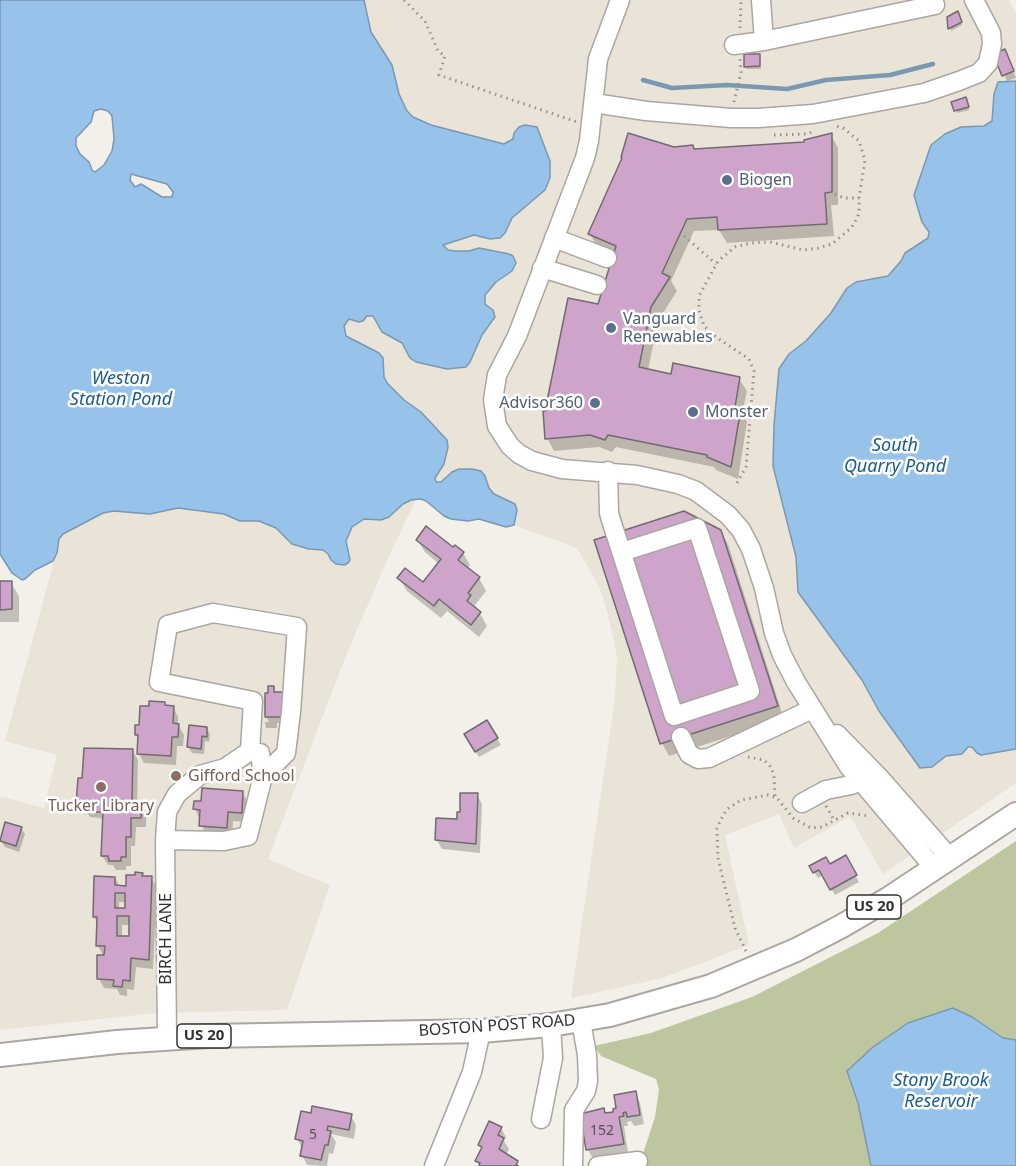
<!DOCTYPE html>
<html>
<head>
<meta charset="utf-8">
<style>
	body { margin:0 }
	canvas { display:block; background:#f3efe9 }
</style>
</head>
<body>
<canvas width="1016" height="1166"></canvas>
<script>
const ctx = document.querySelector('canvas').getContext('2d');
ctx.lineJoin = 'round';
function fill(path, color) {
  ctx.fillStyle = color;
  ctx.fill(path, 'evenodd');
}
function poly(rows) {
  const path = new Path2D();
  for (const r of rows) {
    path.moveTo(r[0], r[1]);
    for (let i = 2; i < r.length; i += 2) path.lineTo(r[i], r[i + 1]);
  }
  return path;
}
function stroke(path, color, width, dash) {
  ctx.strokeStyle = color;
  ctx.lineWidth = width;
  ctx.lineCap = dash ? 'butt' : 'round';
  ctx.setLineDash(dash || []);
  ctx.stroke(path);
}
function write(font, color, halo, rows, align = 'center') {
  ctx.font = font + ' "Noto Sans",sans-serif';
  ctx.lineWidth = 5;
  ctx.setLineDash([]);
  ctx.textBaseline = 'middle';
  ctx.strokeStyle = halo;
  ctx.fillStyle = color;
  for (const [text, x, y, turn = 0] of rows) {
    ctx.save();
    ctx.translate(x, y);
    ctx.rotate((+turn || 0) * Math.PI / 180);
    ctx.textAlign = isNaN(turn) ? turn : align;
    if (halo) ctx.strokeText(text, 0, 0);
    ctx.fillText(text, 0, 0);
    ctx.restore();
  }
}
fill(poly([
	[364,0,1009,0,1016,13,1016,783,883,874,850,816,794,848,779,814,725,835,749,945,662,978,571,998,614,705,616,680,617,658,613,636,604,600,597,583,577,548,514,525,516,521,510,501,494,494,489,488,485,476,472,469,459,469,452,472,441,482,436,482,435,478,441,470,444,436,438,432,421,412,404,400,388,384,384,377,383,358,346,336,344,330,344,326,349,319,363,321,370,315,373,316,387,336,402,343,410,358,416,362,436,367,470,362,482,335,494,322,493,310,485,304,485,295,490,288,514,268,515,259,476,248,469,251,448,250,443,245,474,235,495,240,505,233,512,218,545,190,550,178,548,157,525,125,514,133,513,139,510,142,504,144,431,125,410,115,399,94,392,65,371,32],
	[416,499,385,565,347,653,268,859,330,885,287,1010,156,1013,0,1030,0,799,2,797,44,808,57,755,5,741,61,536,103,513,127,511,157,513,167,509,178,508,203,512,214,512,224,514,240,521,259,521,270,524,284,536,309,549,323,550,329,554,331,560,336,564,350,555,346,541,352,527,357,522,364,519,381,520,395,512,403,504]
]), '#eae3d7');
fill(poly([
	[1016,841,1016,1040,1004,1038,972,1017,953,1008,909,1023,847,1071,858,1103,871,1166,639,1166,655,1117,659,1090,656,1079,601,1056,594,1046,651,1033,752,997,878,933]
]), '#bec6a0');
const water = poly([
	[0,0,364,0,371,32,392,65,399,94,407,111,413,117,431,125,504,144,513,139,514,133,519,127,525,125,537,127,550,161,550,178,545,190,512,218,505,233,500,238,490,239,474,235,443,245,448,250,455,251,469,251,479,248,509,254,513,256,516,263,512,271,496,282,485,295,485,304,493,310,495,317,482,335,470,362,466,367,447,369,416,362,410,358,402,343,382,332,373,316,367,316,363,321,359,322,349,319,344,326,346,336,379,353,383,358,384,377,388,384,404,400,421,412,447,440,448,447,444,464,435,478,436,482,441,482,452,472,459,469,472,469,481,471,485,476,489,488,494,494,515,504,517,510,514,525,506,527,479,519,468,521,451,519,444,516,426,501,421,499,411,500,403,504,389,517,381,520,364,519,352,527,346,541,350,560,348,563,344,565,336,564,331,560,328,554,323,550,309,549,292,544,276,528,259,521,240,521,224,514,178,508,150,514,114,511,103,513,63,534,59,539,57,553,53,561,35,570,25,579,22,580,12,573,0,554,0,0],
	[101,109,108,111,112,116,114,139,112,151,104,165,95,172,92,170,89,162,80,154,76,146,76,138,91,122,94,111,101,109],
	[131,174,167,184,173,192,172,197,162,197,141,184,135,187,130,180,131,174],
	[1016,81,1016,749,981,755,977,753,972,747,968,747,962,754,946,756,932,767,920,768,879,711,862,680,798,592,796,557,773,466,774,425,779,369,789,354,806,341,831,313,847,288,856,282,888,276,901,261,905,253,928,238,929,232,922,222,914,195,931,145,945,134,961,127,984,126,992,121,994,94,998,82,1016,81],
	[953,1008,972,1017,1003,1038,1016,1040,1016,1166,871,1166,858,1103,847,1071,873,1047,908,1023,953,1008]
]);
fill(water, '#97c3ea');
stroke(water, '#7998b2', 1.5);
fill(poly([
	[959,16,962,25,951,31,948,18],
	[759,55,761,69,747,69,745,67],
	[995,55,1007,57,1016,78,1007,81],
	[966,101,969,110,957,113,953,103],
	[831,135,838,148,838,205,831,205,834,236,727,243,719,230,694,231,671,281,677,291,658,321,648,370,672,375,739,379,747,391,742,414,747,422,738,479,716,470,714,467,616,447,612,452,599,447,554,451,547,438,599,306,615,255,597,246,590,234,674,148,694,151,806,143],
	[720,531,728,544,784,719,669,756,662,743],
	[417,540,463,553,470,565,467,569,479,578,486,591,475,605,487,626,479,637,447,611,441,618,407,591,399,578,423,584,439,564,425,552],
	[0,583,11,583,19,596,19,622,0,622],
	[273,687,277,694,282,694,286,700,286,723,277,723,277,728,266,728,265,722,269,722,266,717,269,695],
	[165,703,167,707,173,707,178,717,178,725,184,735,183,746,177,746,176,765,144,763,139,754,140,740,136,734,150,708],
	[487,722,501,745,479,757,466,735],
	[207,728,210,734,209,742,205,741,204,754,192,753,188,747],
	[132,750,138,760,137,804,141,804,146,813,146,827,136,827,135,846,131,846,131,866,126,866,126,870,116,870,113,865,108,865,102,856,104,821,100,818,90,817,88,814,83,813,78,804,84,780],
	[242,792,248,802,247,822,233,821,232,837,206,835,195,809],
	[477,795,482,804,480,853,442,849,436,839,459,820,461,813],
	[21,828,25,834,19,852,5,847,1,841],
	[845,857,859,882,835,895,823,875,818,878,811,867,830,866],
	[142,874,144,877,151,878,157,887,153,969,136,967,134,990,127,989,127,996,120,995,117,989,104,988,99,979,104,957,98,946,98,924,94,917,96,877,115,878,120,887,127,888],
	[119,902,127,902,127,910,119,910],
	[122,925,131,925,131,938,122,938],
	[635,1093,640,1103,644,1124,634,1126,631,1121,627,1122,628,1126,624,1126,628,1153,593,1159,588,1150,582,1115,603,1110,606,1114,615,1113],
	[351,1116,356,1125,354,1139,331,1134,336,1142,333,1154,329,1153,327,1166,307,1165,302,1155,302,1148,297,1139],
	[501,1128,506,1137,504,1141,509,1149,506,1155,517,1162,519,1166,480,1166,477,1161,482,1149,480,1145]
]), '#0003');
stroke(poly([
	[643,80,672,88,727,85,787,89,826,80,890,75,933,64]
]), '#7998b2', 4.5);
const building = poly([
	[958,11,962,22,948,29,947,17,958,11],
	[1005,49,1014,71,1002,76,993,54,1005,49],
	[744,54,760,54,760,66,744,67,744,54],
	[966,97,969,107,954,111,951,102,966,97],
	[628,133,674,147,693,145,694,149,804,142,804,140,832,133,832,192,825,193,827,224,718,230,717,217,687,219,662,273,670,277,651,307,639,367,671,374,673,363,740,377,735,407,741,408,731,467,707,457,707,455,608,435,605,440,590,435,545,439,543,411,545,411,568,298,598,304,616,246,588,234,622,158,621,157,628,133],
	[684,511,721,530,778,706,660,744,594,540,684,511],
	[426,526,453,547,455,545,464,552,458,560,480,577,468,593,471,595,467,601,481,612,471,625,439,599,434,606,397,578,405,568,423,582,441,559,416,540,426,526],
	[0,581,12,581,12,609,0,610,0,581],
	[268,686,274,686,274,692,283,692,283,717,265,717,265,693,268,693,268,686],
	[149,701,165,702,165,705,174,706,173,723,179,724,178,737,172,737,171,756,137,754,138,735,135,735,135,725,139,725,140,706,149,706,149,701],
	[487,720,498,738,475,752,464,734,487,720],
	[189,725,207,727,207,737,202,736,201,749,187,747,189,725],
	[84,748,133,749,132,802,142,802,141,818,131,818,131,837,126,837,126,857,121,857,121,861,109,861,108,856,101,856,103,812,94,812,94,809,83,808,83,805,76,804,78,778,82,778,84,748],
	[202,788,243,791,242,813,228,812,227,828,199,826,200,810,193,809,194,801,201,801,202,788],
	[460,793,478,793,476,844,435,840,436,818,457,819,457,812,460,812,460,793],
	[5,822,22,827,16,846,0,841,5,822],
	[846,855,857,875,830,890,819,870,813,873,809,866,826,857,830,864,846,855],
	[135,872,143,873,142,876,152,876,149,960,131,958,130,981,123,980,122,987,113,986,114,980,97,979,97,955,104,955,105,946,96,946,97,917,93,917,94,876,115,877,115,885,126,886,126,875,135,875,135,872],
	[115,893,125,893,125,908,115,908,115,893],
	[117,916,129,916,129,936,117,936,117,916],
	[636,1091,640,1115,627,1117,626,1112,623,1113,624,1116,619,1117,624,1144,586,1150,580,1114,604,1108,605,1113,613,1112,613,1109,616,1108,614,1095,636,1091],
	[312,1106,352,1114,349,1130,328,1126,327,1130,331,1131,328,1145,325,1145,321,1160,300,1156,303,1141,295,1139,301,1111,311,1113,312,1106],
	[489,1121,502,1127,498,1135,504,1138,499,1149,518,1161,516,1165,518,1166,480,1166,479,1165,480,1163,475,1161,482,1147,478,1145,489,1121]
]);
fill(building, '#cfa4cb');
stroke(building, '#706b6f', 1.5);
const minor = poly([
	[620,0,598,59,589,141,585,158,517,336,497,375,493,400,497,426,510,446,519,454,532,461,562,469,637,475,678,484,696,491,728,515,741,530,751,549,764,588,774,633,782,655,796,682,849,767,935,869],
	[761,0,764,41],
	[734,45,764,41,935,5,933,0],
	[594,103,646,111,731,118,758,118,813,114,924,93,959,81,979,73,988,63,992,44,991,33,974,0],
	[554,238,607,258],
	[542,268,597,285],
	[608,471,609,513,611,520,674,716,750,691,697,528,622,552],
	[837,734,879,777,951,859],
	[681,737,689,754,698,759,709,758,812,709],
	[250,751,253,701,159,682,168,625,213,613,297,627,291,712,286,753,263,776],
	[802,803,826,790,851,785,860,781],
	[165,840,224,841,248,836,263,776,260,753,250,751,225,768,200,775,177,794,167,812,165,840,167,1038],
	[541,1119,553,1058,551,1025],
	[434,1166,472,1072,481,1031],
	[573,1166,574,1110,586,1091,588,1081,587,1055,581,1021],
	[598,1166,638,1161]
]);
const major = poly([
	[0,1055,117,1042,209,1036,481,1031,551,1025,610,1015,711,986,796,950,842,926,888,899,1016,814]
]);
stroke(minor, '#aaa6a1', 21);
stroke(major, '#aaa6a1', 26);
stroke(poly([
	[404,0,425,21,438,51,445,56,439,75,577,122],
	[740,28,741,0],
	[734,102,741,72,740,59],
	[774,135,807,134,815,131],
	[835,194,844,198,859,198],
	[684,236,716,264],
	[737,483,746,467,754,371,749,359,716,337,704,326,699,310,699,296,718,261,735,247,751,243,770,242,803,250,818,248,832,244,851,228,858,217,859,209,859,198,865,160,859,141,843,128,836,126],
	[748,757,764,760,771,767,774,776,775,796],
	[826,806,834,820],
	[746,951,735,928,718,858,717,829,720,821,727,809,741,800,768,795,777,798,793,818,811,828,822,827,848,813,870,816]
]), '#94918d', 3, [1.5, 4.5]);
stroke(minor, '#fff', 18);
stroke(major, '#fff', 22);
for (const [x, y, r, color] of [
	[727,180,6,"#5c6f8a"],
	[611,328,6,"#5c6f8a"],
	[595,403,6,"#5c6f8a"],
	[693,412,6,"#5c6f8a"],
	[176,776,6,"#8d6e63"],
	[101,787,6,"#8d6e63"]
]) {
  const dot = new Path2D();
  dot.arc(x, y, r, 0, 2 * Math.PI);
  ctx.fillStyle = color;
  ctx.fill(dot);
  stroke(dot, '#fff', 2);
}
write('14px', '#5b4e57', null, [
	["152",602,1131],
	["5",313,1135]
]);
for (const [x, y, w] of [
	[874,907,54],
	[204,1036,54]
]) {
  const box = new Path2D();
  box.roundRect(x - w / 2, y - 12, w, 24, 4.5);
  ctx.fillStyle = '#fff';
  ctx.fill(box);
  stroke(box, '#343230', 1.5);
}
write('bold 15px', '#343230', null, [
	["US 20",874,907],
	["US 20",204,1036]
]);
write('16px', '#4e5e75', '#fff', [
	["Biogen",739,180],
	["Vanguard",623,319],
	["Renewables",623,337],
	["Advisor360",583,403,"right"],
	["Monster",705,412]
], 'left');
write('16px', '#785e54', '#fff', [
	["Gifford School",188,776],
	["Tucker Library",101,806,"center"]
], 'left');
write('16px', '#343230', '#fff', [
	["BIRCH LANE",166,939,-90],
	["BOSTON POST ROAD",497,1026,-4]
]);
write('italic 18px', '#1b5c8d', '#fff', [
	["Weston",121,379],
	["Station Pond",121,400],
	["South",895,446],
	["Quarry Pond",895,467],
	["Stony Brook",941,1081],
	["Reservoir",941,1102]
]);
</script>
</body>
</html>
